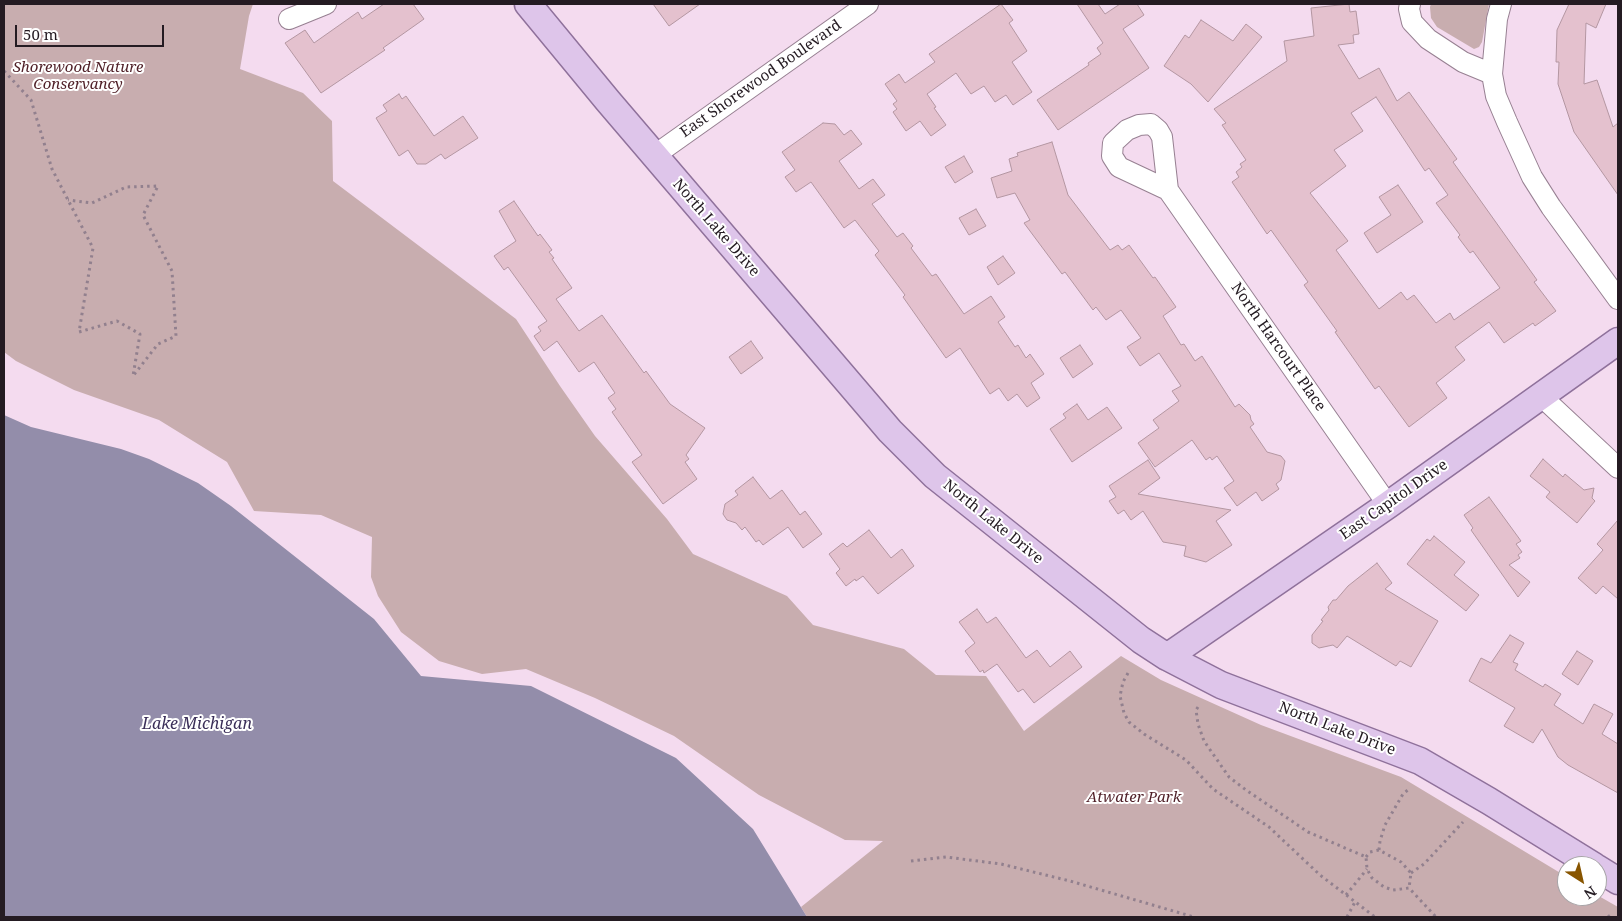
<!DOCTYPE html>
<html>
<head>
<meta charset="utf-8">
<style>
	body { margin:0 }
	#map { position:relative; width:1622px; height:921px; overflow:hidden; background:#f4dbef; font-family:"Noto Serif",serif }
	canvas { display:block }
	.frame { position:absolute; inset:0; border:5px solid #241b22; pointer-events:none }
	.north { position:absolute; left:1557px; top:856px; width:50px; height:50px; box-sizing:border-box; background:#fff; border:1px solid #a7a4a7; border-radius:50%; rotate:145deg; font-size:14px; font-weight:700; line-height:20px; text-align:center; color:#241b22 }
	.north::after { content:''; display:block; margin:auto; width:18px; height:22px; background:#850; clip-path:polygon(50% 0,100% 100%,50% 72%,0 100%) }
	.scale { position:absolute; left:15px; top:25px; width:149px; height:22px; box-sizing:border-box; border:2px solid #241b22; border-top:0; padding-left:6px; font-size:15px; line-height:18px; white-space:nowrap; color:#241b22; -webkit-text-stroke:4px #fff; paint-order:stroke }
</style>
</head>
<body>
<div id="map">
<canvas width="1622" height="921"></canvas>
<div class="frame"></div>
<div class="north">N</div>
<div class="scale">50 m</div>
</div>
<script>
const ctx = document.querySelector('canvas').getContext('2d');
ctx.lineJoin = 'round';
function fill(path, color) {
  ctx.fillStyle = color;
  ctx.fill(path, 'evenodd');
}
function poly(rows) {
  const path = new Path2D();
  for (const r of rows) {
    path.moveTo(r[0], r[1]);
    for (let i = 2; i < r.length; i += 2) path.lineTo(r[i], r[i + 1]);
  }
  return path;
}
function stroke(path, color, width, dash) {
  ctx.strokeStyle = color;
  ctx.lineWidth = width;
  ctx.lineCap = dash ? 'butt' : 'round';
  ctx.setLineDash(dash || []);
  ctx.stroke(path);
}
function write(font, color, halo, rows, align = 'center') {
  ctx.font = font + ' "Noto Serif",serif';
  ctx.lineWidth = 4;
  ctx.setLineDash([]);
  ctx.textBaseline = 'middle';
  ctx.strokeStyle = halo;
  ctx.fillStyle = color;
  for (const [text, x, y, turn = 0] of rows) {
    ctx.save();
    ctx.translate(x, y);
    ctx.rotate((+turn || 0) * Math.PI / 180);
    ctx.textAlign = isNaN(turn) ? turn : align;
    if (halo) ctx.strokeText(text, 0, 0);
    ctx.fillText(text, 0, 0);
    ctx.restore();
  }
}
fill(poly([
	[4,4,253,4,249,16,240,69,303,93,332,121,333,181,516,319,560,386,595,436,667,519,693,554,787,596,813,625,904,649,936,675,986,676,1024,731,1121,656,1161,680,1261,725,1401,777,1567,877,1567,896,1597,896,1597,895,1618,907,1618,917,807,917,801,907,883,841,845,840,759,795,674,736,595,698,526,669,482,674,439,661,401,632,378,596,371,577,372,537,321,515,254,511,227,462,159,420,74,390,16,361,4,352],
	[1431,4,1489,4,1482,42,1479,47,1474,49,1437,27,1431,18,1430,7]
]), '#c8adaf');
fill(poly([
	[4,415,31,427,121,449,149,459,198,483,231,506,374,619,421,676,531,686,676,758,753,829,807,917,4,917]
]), '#938daa');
const building = poly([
	[384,4,413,4,424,19,383,48,385,50,321,93,285,43,305,30,314,43,358,12,362,19,384,4],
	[653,4,700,4,669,26,653,4],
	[1001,4,1013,20,1009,23,1027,51,1012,62,1032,92,1013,105,1006,95,995,102,984,86,971,94,956,73,927,94,936,107,934,108,946,125,931,136,920,121,906,131,893,112,897,109,893,104,897,101,885,84,899,74,905,83,935,62,929,54,1001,4],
	[1077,4,1098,4,1105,14,1120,4,1137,4,1144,15,1123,29,1149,68,1058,130,1037,100,1089,65,1088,63,1101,54,1097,48,1103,43,1077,4],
	[1349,4,1350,12,1356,11,1359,34,1353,35,1354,43,1338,45,1359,79,1379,68,1397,101,1409,92,1457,159,1453,162,1537,280,1534,282,1556,311,1535,326,1533,323,1504,343,1489,322,1455,347,1465,360,1436,383,1447,398,1409,427,1379,386,1375,389,1335,332,1337,331,1304,285,1308,282,1271,230,1267,234,1232,182,1239,177,1236,172,1242,167,1240,164,1246,160,1222,125,1226,123,1214,109,1287,61,1284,41,1314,36,1311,8,1349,4],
	[1376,97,1425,171,1429,168,1448,195,1436,203,1460,235,1458,237,1470,253,1473,251,1500,288,1454,320,1450,313,1436,323,1414,295,1407,300,1401,292,1379,309,1336,250,1348,241,1310,193,1346,166,1334,150,1363,131,1351,113,1376,97],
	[1569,4,1606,4,1596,28,1586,23,1584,84,1597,80,1613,127,1618,123,1618,195,1574,132,1558,84,1559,62,1556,62,1557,30,1569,4],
	[1201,20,1233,41,1246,24,1262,37,1208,102,1191,84,1164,66,1185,35,1189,38,1201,20],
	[399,94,402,99,406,96,434,136,463,116,478,138,445,159,441,154,426,164,417,164,408,150,399,156,376,118,387,111,383,105,399,94],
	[823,123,835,124,844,135,851,130,862,144,839,161,859,189,873,179,885,195,872,204,897,237,903,233,913,246,911,248,932,276,936,274,964,314,991,296,1005,317,998,322,1015,347,1018,345,1026,358,1030,354,1044,374,1031,383,1040,398,1027,407,1017,394,1008,401,999,388,990,394,960,348,946,358,903,297,905,295,875,255,879,251,855,220,844,228,811,182,796,192,785,177,795,170,782,152,823,123],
	[1052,142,1068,195,1110,250,1118,245,1122,250,1129,245,1153,278,1155,277,1176,307,1163,316,1181,345,1184,344,1195,361,1202,356,1235,407,1239,404,1250,415,1251,420,1254,424,1250,427,1267,452,1281,456,1285,461,1281,480,1276,484,1279,489,1262,501,1256,492,1237,506,1224,488,1234,481,1217,456,1212,460,1210,457,1206,460,1192,440,1155,467,1138,443,1159,428,1153,420,1179,401,1172,391,1181,386,1159,353,1140,366,1127,347,1141,338,1121,310,1106,320,1096,307,1093,310,1065,272,1062,274,1024,223,1030,220,1015,193,997,198,991,178,1012,171,1009,159,1018,156,1017,153,1052,142],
	[964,156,973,172,955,183,945,167,964,156],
	[1398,185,1423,222,1377,253,1364,233,1391,215,1379,197,1398,185],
	[514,201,538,236,540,234,552,250,549,252,554,258,552,259,572,288,556,299,579,331,602,315,644,373,646,371,670,404,705,428,686,455,689,459,685,462,697,479,663,504,632,462,642,455,612,412,616,409,608,398,615,393,594,362,579,372,557,341,544,351,534,336,541,331,538,327,547,321,508,267,504,270,494,256,516,241,499,211,514,201],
	[976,209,986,226,969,235,959,218,976,209],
	[1003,256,1015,273,998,285,987,267,1003,256],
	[751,341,763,358,741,374,729,357,751,341],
	[1080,345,1093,364,1073,378,1060,358,1080,345],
	[1077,404,1088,420,1107,407,1122,428,1072,462,1050,429,1066,418,1063,414,1077,404],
	[1543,459,1563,477,1565,474,1584,490,1594,488,1592,498,1595,501,1577,523,1546,497,1550,492,1530,476,1543,459],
	[1148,460,1160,478,1138,494,1231,510,1216,521,1232,545,1206,562,1184,556,1186,546,1163,542,1143,511,1131,520,1124,510,1118,514,1109,501,1116,497,1109,486,1148,460],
	[753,477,770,499,782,490,800,515,805,511,822,534,803,548,788,527,763,545,759,540,756,542,745,527,742,530,736,523,727,520,723,514,725,504,738,495,735,491,753,477],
	[1489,497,1521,541,1516,544,1522,552,1518,555,1520,558,1509,565,1530,582,1518,597,1471,530,1473,528,1464,515,1489,497],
	[1618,520,1618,599,1603,586,1596,594,1578,578,1603,550,1597,544,1618,520],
	[869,530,891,558,902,549,914,566,878,594,863,576,856,581,855,579,846,586,836,573,840,569,829,554,843,543,847,547,869,530],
	[1434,536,1465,562,1454,575,1479,595,1466,611,1407,564,1427,539,1430,541,1434,536],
	[1377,563,1392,583,1385,589,1438,621,1411,667,1400,661,1396,666,1347,636,1337,648,1333,645,1319,648,1312,643,1312,635,1323,621,1321,620,1329,610,1328,607,1333,600,1336,600,1348,586,1377,563],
	[977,609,987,623,996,617,1026,658,1037,650,1050,667,1070,651,1082,667,1034,703,1023,689,1018,692,997,664,984,673,983,670,980,672,965,651,975,643,959,622,977,609],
	[1510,635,1524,643,1513,662,1518,664,1515,670,1543,687,1545,684,1561,694,1554,705,1583,724,1594,704,1613,714,1602,734,1618,744,1618,793,1568,765,1558,757,1542,729,1533,743,1504,726,1515,708,1469,681,1481,658,1491,663,1510,635],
	[1577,651,1593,661,1578,685,1562,674,1577,651]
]);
fill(building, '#e4c1ce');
stroke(building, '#b396a1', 1);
const minor = poly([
	[1410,4,1409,9,1412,22,1428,39,1463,62,1492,74],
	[1501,4,1497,19,1492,74,1496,96,1507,122,1532,177,1551,207,1618,299],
	[289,19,326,4],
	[655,155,868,4],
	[1168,190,1119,167,1112,156,1113,143,1127,130,1139,125,1151,124,1158,130,1162,137,1168,190,1388,505],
	[1541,396,1618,468]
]);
const major = poly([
	[528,4,608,101,890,431,935,476,1141,640,1167,657,1221,685,1420,761,1489,801,1594,866],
	[1167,657,1388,505,1618,341],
	[1597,868,1618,881]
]);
stroke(minor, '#978092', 22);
stroke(major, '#8f719b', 29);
stroke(poly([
	[4,71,31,100,52,169,68,200,93,248,79,332,117,321,140,334,133,376,158,344,176,336,172,271,143,215,158,186,126,187,92,203,68,200],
	[1128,673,1123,682,1120,696,1124,713,1129,722,1144,734,1186,760,1213,789,1269,827,1320,875,1375,917],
	[1198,707,1196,710,1198,724,1204,741,1229,777,1246,790,1308,832,1366,857,1367,869,1372,878,1384,887,1393,890,1409,888,1436,917],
	[1379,850,1380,841,1385,825,1403,794,1409,789],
	[1366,857,1370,852,1379,850,1401,862,1411,873,1409,888],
	[911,861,946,857,1001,864,1070,881,1194,917],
	[1411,873,1424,864,1463,822],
	[1346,895,1367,869],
	[1347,917,1355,902],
	[1608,917,1613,913]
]), '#92808e', 3, [2.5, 4]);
stroke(minor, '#fff', 20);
stroke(major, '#dec5ea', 26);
write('italic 15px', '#4f1f27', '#fff', [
	["Shorewood Nature",78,68],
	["Conservancy",78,85],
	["Atwater Park",1134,798]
]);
write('15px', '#241b22', '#fff', [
	["East Shorewood Boulevard",761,79,-35],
	["North Lake Drive",716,228,49],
	["North Harcourt Place",1278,347,55],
	["East Capitol Drive",1394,500,-35],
	["North Lake Drive",993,522,39],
	["North Lake Drive",1337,729,21]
]);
write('italic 16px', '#3a2e58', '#fff', [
	["Lake Michigan",197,724]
]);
</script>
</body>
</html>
